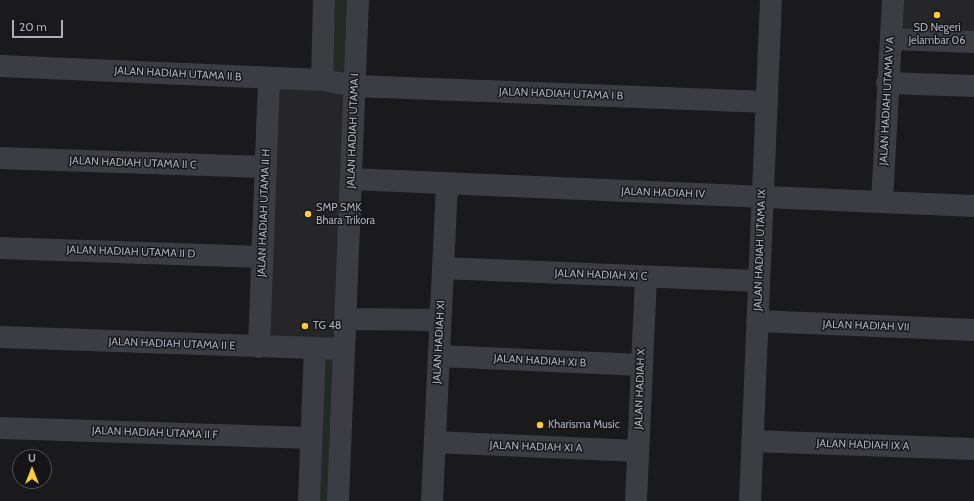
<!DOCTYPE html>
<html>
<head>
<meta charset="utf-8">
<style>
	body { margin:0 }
	#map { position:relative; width:974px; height:501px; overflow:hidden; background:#1a1a1c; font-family:Cabin,sans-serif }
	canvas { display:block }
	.north { position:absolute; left:12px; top:449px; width:40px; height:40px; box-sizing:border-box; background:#151517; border:1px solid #515359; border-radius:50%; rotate:0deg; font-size:11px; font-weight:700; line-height:16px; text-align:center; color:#abafbc }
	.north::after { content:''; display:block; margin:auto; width:14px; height:18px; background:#fcce31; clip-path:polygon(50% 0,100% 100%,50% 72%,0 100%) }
	.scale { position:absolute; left:12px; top:20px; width:51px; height:18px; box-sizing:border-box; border:2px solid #abafbc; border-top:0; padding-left:5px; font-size:12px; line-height:14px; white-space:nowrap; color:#abafbc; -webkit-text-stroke:3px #151517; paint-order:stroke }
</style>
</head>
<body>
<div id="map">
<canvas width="974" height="501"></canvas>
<div class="north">U</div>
<div class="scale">20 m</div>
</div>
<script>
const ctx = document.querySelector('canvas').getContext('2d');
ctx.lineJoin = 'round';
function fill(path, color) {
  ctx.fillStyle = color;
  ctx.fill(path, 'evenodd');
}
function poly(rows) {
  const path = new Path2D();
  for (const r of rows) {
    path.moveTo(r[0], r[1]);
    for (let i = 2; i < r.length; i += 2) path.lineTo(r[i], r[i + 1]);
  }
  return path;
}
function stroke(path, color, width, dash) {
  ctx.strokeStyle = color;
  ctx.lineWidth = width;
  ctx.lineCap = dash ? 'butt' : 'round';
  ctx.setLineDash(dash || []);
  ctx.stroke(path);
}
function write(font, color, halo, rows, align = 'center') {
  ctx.font = font + ' Cabin,sans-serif';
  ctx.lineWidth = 3;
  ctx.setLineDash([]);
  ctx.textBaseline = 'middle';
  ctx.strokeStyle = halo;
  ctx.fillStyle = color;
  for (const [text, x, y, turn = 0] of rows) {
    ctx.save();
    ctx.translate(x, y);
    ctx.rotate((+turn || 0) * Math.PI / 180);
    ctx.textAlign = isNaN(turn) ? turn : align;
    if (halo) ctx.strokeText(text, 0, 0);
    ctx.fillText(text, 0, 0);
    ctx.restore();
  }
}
fill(poly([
	[901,0,974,0,974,33,900,29],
	[277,85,347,88,339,341,269,340]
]), '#262629');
fill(poly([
	[328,0,354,0,351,78,325,72],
	[320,354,339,354,334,501,315,501]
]), '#212b23');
stroke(poly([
	[891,39,974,42],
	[0,66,322,80,355,86,767,102],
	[322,80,324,0],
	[887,83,974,86],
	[0,158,265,167],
	[351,179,974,206],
	[882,202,893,0],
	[0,248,262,257],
	[443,268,758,281],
	[346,319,440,320],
	[757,321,974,330],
	[0,337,344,349],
	[259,347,269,79],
	[439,356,641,365],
	[0,428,311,438],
	[752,441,974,449],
	[435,442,638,451],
	[309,501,315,348],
	[338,501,358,0],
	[432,501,447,184],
	[636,501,646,277],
	[750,501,771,0]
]), '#3c3d43', 22);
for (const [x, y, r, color] of [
	[937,15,4,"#fcce31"],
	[308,214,4,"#fcce31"],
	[305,326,4,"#fcce31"],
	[540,425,4,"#fcce31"]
]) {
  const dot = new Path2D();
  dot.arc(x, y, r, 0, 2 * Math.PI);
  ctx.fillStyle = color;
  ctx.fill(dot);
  stroke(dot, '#151517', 1.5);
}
write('11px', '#abafbc', '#151517', [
	["SD Negeri",937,28,"center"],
	["Jelambar 06",937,41,"center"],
	["SMP SMK",316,208],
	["Bhara Trikora",316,221],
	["TG 48",313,326],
	["Kharisma Music",548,425]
], 'left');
write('11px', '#abafbc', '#151517', [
	["JALAN HADIAH UTAMA II B",178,74,3],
	["JALAN HADIAH UTAMA I B",561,94,2],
	["JALAN HADIAH UTAMA V A",887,101,-87],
	["JALAN HADIAH UTAMA I",353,131,-88],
	["JALAN HADIAH UTAMA II C",133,163,2],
	["JALAN HADIAH IV",663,193,2],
	["JALAN HADIAH UTAMA II H",264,213,-88],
	["JALAN HADIAH UTAMA IX",760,250,-88],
	["JALAN HADIAH UTAMA II D",131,252,2],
	["JALAN HADIAH XI C",601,275,2],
	["JALAN HADIAH VII",866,326,2],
	["JALAN HADIAH XI",439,342,-87],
	["JALAN HADIAH UTAMA II E",172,344,2],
	["JALAN HADIAH XI B",540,361,3],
	["JALAN HADIAH X",640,389,-88],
	["JALAN HADIAH UTAMA II F",155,433,2],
	["JALAN HADIAH IX A",863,445,2],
	["JALAN HADIAH XI A",536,447,2]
]);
</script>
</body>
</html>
